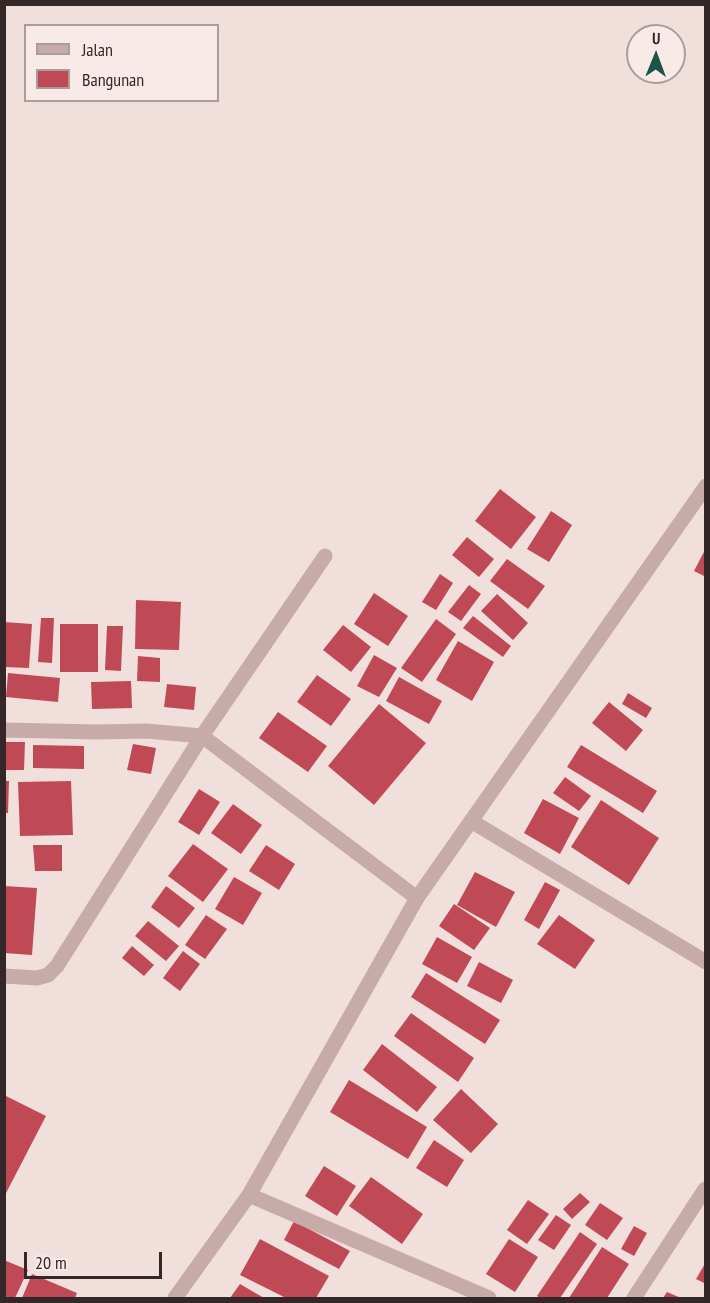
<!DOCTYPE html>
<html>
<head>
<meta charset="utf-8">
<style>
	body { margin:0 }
	#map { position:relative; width:710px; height:1303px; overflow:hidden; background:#f0dfdb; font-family:"PT Sans Narrow",sans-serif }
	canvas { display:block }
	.frame { position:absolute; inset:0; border:6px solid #342728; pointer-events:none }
	.legend { position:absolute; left:24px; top:24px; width:195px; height:78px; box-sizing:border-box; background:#f8eae7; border:2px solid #aa9c9b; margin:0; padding:8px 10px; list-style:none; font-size:18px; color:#342728 }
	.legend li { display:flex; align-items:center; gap:12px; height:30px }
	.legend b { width:30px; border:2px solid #aa9c9b }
	.north { position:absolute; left:626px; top:24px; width:60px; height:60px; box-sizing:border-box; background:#f8eae7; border:2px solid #aa9c9b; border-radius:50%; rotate:1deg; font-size:16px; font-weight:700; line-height:24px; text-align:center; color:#342728 }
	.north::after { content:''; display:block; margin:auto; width:21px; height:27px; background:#1f5345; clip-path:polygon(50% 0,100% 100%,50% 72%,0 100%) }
	.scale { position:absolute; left:24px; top:1252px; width:138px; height:27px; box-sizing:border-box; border:3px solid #342728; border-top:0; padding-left:8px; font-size:18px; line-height:21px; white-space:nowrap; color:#342728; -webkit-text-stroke:4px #f8eae7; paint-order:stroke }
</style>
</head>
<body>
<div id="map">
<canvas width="710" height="1303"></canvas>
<div class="frame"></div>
<ul class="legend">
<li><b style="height:8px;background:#c7aba8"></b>Jalan</li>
<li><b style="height:16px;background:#bf4a56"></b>Bangunan</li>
</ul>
<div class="north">U</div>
<div class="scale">20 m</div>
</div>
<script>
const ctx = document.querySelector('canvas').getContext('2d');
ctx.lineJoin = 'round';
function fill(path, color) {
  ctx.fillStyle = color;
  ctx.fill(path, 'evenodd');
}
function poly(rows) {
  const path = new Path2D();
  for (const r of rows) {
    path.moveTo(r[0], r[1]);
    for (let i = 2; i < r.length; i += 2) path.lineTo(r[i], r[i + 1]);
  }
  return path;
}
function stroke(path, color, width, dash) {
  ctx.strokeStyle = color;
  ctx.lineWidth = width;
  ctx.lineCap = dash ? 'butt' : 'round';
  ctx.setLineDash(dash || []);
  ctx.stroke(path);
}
fill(poly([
	[500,489,536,517,511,549,475,521],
	[551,511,572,525,549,562,527,549],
	[467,537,494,559,479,577,452,555],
	[706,548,706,577,694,571],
	[507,559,545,586,528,609,490,581],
	[440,574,453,583,436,610,422,602],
	[469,585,481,594,461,621,448,612],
	[374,593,408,616,388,646,354,624],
	[497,594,528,623,513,640,481,611],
	[136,600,181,602,179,650,135,649],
	[473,616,511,646,503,657,463,628],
	[41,618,54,618,52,663,38,662],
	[436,619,456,634,422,682,401,668],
	[4,622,32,624,29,668,4,667],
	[60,624,98,624,98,672,60,672],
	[343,625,371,647,351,672,323,650],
	[107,626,123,626,121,671,105,670],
	[458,641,494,662,472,701,436,680],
	[374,655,397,668,379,697,357,686],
	[138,656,160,658,160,682,137,681],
	[8,673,60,678,58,702,6,697],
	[317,675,351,699,331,726,297,702],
	[399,677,442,701,429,724,386,701],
	[131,681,132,708,92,709,91,682],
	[167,684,196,687,194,710,164,707],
	[628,693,652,708,646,718,622,704],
	[609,702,643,730,626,751,592,723],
	[379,704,426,743,374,805,328,766],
	[278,712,327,746,308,772,259,738],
	[4,742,25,742,24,770,4,770],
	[133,744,156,748,151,774,127,770],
	[33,745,84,746,84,769,33,768],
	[581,745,657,791,643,813,567,767],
	[565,777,591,796,579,811,553,793],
	[4,781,9,781,8,813,4,813],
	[71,781,73,835,20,836,18,782],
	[199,789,220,802,199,835,178,822],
	[543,799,579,818,560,854,524,833],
	[601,800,659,838,629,885,571,847],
	[233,804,262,825,241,854,211,833],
	[193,844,228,869,203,902,168,876],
	[33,845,62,845,62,871,35,871],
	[266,845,295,864,279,890,249,871],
	[475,872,515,892,496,927,457,905],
	[234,877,262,893,243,925,215,909],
	[545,882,560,890,539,929,524,920],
	[4,886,37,888,32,955,4,953],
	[166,886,195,908,179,928,151,907],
	[454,904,490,928,474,950,439,926],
	[206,915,227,929,205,959,185,945],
	[559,915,595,940,575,969,537,944],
	[148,921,179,946,166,961,135,936],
	[437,937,472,957,457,983,422,964],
	[132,946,154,965,144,976,122,958],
	[183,951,200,964,180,991,163,978],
	[479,962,513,980,501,1003,467,986],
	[426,973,500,1020,485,1044,411,997],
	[411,1013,474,1058,458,1082,394,1036],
	[382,1044,437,1087,417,1112,363,1070],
	[349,1080,427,1127,408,1159,330,1112],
	[461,1089,498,1124,471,1153,433,1120],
	[4,1095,46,1116,4,1197],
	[434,1140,464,1160,447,1187,416,1168],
	[324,1166,356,1186,337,1216,305,1196],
	[371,1177,423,1214,402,1244,349,1206],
	[580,1193,590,1202,572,1219,563,1209],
	[528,1200,549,1214,527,1244,507,1230],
	[600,1203,623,1218,607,1240,585,1225],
	[556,1215,571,1225,554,1250,538,1240],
	[294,1221,350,1251,339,1269,284,1240],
	[634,1226,647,1233,634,1256,621,1249],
	[580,1232,597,1244,560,1298,540,1298,537,1296],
	[260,1239,329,1276,316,1298,286,1298,240,1275],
	[509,1239,538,1257,515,1292,486,1274],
	[602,1247,629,1264,607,1298,569,1298],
	[4,1260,28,1270,15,1298,4,1298],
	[706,1262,706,1284,696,1279],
	[32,1274,77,1293,75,1298,22,1298],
	[240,1284,264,1298,230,1298],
	[667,1292,681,1298,663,1298]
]), '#bf4a56');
stroke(poly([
	[4,730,97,732,146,731,202,736,417,898],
	[471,821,706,962],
	[4,976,37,978,48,975,57,966,202,736,325,556],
	[249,1195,489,1298],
	[175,1298,249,1195,417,898,706,486],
	[634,1298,705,1189]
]), '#c7aba8', 15);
</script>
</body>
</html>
